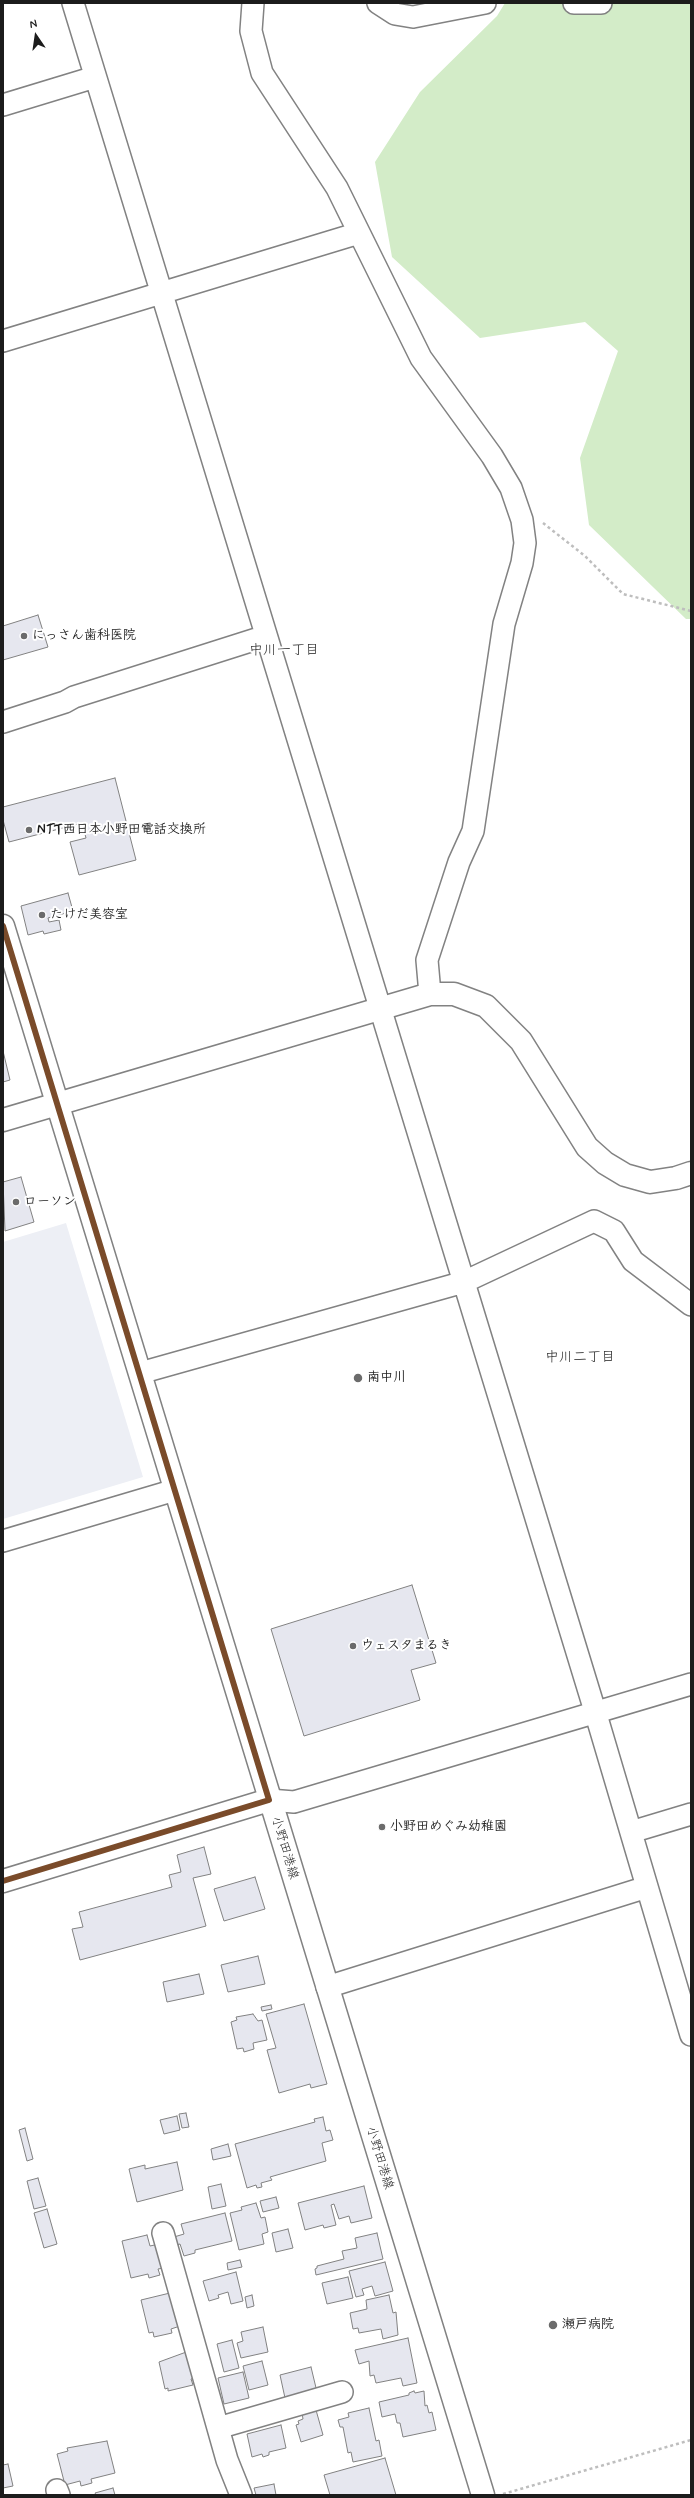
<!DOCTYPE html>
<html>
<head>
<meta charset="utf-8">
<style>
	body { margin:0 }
	#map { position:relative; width:694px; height:2498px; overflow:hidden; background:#fff; font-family:Mynerve,sans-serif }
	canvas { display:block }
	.frame { position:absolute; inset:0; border:4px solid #1c1c1c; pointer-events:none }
	.north { position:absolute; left:16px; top:16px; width:40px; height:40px; -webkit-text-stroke:3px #fff; paint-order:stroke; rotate:347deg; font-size:11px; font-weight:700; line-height:16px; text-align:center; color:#1c1c1c }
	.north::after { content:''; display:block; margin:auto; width:14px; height:18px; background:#1c1c1c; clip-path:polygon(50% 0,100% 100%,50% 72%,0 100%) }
</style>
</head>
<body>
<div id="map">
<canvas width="694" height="2498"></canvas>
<div class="frame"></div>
<div class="north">N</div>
</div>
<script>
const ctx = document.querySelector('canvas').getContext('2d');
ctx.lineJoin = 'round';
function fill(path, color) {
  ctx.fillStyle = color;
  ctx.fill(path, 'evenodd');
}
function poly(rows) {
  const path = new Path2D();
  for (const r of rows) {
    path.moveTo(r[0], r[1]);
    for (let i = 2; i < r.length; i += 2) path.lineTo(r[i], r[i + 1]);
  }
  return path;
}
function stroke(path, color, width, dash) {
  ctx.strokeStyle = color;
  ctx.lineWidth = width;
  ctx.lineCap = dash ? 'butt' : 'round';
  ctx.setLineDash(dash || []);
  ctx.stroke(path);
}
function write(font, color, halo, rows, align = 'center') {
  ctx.font = font + ' Mynerve,"Klee One",sans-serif';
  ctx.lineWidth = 4;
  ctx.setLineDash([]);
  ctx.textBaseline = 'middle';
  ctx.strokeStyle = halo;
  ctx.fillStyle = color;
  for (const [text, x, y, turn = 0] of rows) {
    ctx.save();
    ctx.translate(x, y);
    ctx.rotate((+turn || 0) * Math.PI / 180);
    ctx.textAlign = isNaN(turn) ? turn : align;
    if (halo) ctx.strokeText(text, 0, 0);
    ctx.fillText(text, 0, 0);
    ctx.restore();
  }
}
fill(poly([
	[66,1223,143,1477,3,1519,3,1242]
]), '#edeff5');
fill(poly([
	[505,3,691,3,691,619,686,619,589,525,580,458,618,351,585,322,480,338,392,257,375,162,420,92,497,16]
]), '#d3ecc8');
const building = poly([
	[38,615,48,647,3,660,3,626,38,615],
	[115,778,136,860,79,875,70,842,86,838,82,823,9,842,3,820,3,807,115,778],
	[68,893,73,911,48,918,49,922,59,920,61,930,44,934,43,931,28,935,21,906,68,893],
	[3,1051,10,1080,3,1082,3,1051],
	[21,1177,34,1222,5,1231,3,1182,21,1177],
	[412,1585,436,1663,411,1670,420,1700,304,1736,271,1629,412,1585],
	[204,1847,211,1874,193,1878,206,1926,80,1960,72,1929,83,1927,79,1912,172,1887,169,1875,181,1872,177,1855,204,1847],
	[255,1877,265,1909,224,1921,214,1889,255,1877],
	[258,1956,265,1984,228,1992,221,1965,258,1956],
	[199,1974,204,1994,167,2002,163,1982,199,1974],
	[304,2004,327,2084,311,2088,310,2084,279,2093,267,2050,276,2048,266,2014,304,2004],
	[271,2005,272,2009,262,2011,261,2007,271,2005],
	[253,2014,258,2021,262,2020,267,2040,253,2043,254,2049,244,2052,243,2048,237,2049,231,2022,237,2020,236,2017,253,2014],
	[186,2113,189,2127,182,2128,179,2114,186,2113],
	[177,2116,180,2130,164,2134,160,2120,177,2116],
	[323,2117,326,2131,330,2130,333,2140,322,2143,326,2161,270,2177,272,2180,261,2183,262,2187,257,2188,256,2185,247,2188,235,2144,315,2122,314,2119,323,2117],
	[25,2128,33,2159,27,2161,19,2130,25,2128],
	[228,2144,231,2156,213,2160,211,2149,228,2144],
	[177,2162,183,2190,137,2202,129,2169,145,2165,145,2169,177,2162],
	[38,2178,46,2206,34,2209,27,2181,38,2178],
	[221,2184,226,2206,212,2209,208,2187,221,2184],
	[364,2186,372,2218,351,2223,349,2216,339,2219,334,2204,331,2205,336,2225,324,2228,323,2225,305,2230,298,2203,364,2186],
	[276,2197,279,2208,263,2212,260,2201,276,2197],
	[256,2203,261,2218,265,2217,268,2232,262,2234,264,2244,239,2250,230,2213,242,2210,241,2207,256,2203],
	[47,2209,57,2244,44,2248,34,2213,47,2209],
	[225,2213,232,2241,195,2250,195,2253,184,2256,180,2244,176,2245,174,2237,184,2234,181,2224,225,2213],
	[288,2229,293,2248,276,2252,272,2233,288,2229],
	[377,2233,383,2259,316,2275,315,2269,317,2268,317,2266,344,2259,342,2251,357,2248,355,2238,377,2233],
	[147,2235,150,2246,159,2244,164,2268,158,2269,160,2275,149,2278,148,2274,131,2278,122,2241,147,2235],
	[240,2260,242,2267,228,2270,227,2263,240,2260],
	[385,2262,393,2291,375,2296,372,2286,362,2289,364,2295,356,2297,349,2271,385,2262],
	[236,2272,243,2301,231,2304,228,2292,218,2295,219,2298,209,2301,203,2281,236,2272],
	[348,2277,353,2298,327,2304,322,2283,348,2277],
	[170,2293,180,2326,171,2329,172,2333,154,2337,153,2332,149,2333,141,2300,170,2293],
	[252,2295,254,2306,247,2308,245,2297,252,2295],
	[389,2295,393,2313,396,2312,398,2335,383,2339,381,2329,359,2333,358,2328,353,2329,350,2313,367,2309,366,2300,389,2295],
	[263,2327,268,2352,241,2358,237,2343,243,2341,241,2332,263,2327],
	[408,2338,417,2383,403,2386,401,2378,376,2383,374,2375,370,2376,369,2361,359,2364,355,2350,408,2338],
	[232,2340,239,2368,224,2372,217,2344,232,2340],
	[189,2351,194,2378,191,2379,193,2385,168,2391,168,2388,165,2389,159,2362,189,2351],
	[262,2361,268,2385,249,2390,243,2366,262,2361],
	[311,2367,317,2392,285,2398,280,2375,311,2367],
	[243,2372,249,2398,224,2404,218,2378,243,2372],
	[414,2391,415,2393,424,2391,425,2406,427,2405,429,2413,432,2412,436,2430,403,2437,400,2423,397,2423,395,2414,382,2417,379,2402,409,2395,409,2393,414,2391],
	[369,2408,376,2441,379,2440,382,2456,353,2462,351,2452,348,2453,343,2427,340,2427,338,2420,349,2417,348,2413,369,2408],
	[316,2410,323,2435,301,2442,296,2425,299,2424,298,2421,303,2419,302,2413,316,2410],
	[281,2425,286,2448,269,2452,269,2455,263,2457,262,2454,252,2457,247,2434,281,2425],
	[107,2441,115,2473,91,2479,92,2483,81,2486,80,2481,65,2485,57,2454,68,2451,67,2448,107,2441],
	[385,2458,396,2495,330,2495,324,2475,385,2458],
	[8,2464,13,2486,3,2488,3,2465,8,2464],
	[274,2484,276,2495,256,2495,254,2488,274,2484],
	[113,2488,115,2495,96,2495,95,2493,113,2488]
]);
fill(building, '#e6e7ef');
stroke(building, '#828282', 1);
const minor = poly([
	[73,3,595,1711,691,2035],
	[253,3,251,31,262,73,337,188,421,358,492,456,511,488,522,520,525,543,522,563,504,624,473,831,459,862,427,960,430,994],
	[378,3,395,14,413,17,485,3],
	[574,3,601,3],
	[3,105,95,77],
	[3,341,359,233],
	[3,722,65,702,74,697,266,636],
	[140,1373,464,1282,594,1221,614,1231,633,1261,691,1305],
	[3,1541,175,1490],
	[269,1800,294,1802,691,1684],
	[631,1832,691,1814],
	[327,1987,647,1887],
	[163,2233,227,2460,241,2495],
	[218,2428,342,2392],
	[57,2490,59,2495]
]);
const tertiary = poly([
	[3,1120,430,994,454,994,486,1006,521,1041,587,1147,605,1163,625,1175,650,1182,676,1178,691,1173],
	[3,1881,269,1800]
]);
const secondary = poly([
	[3,926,483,2495]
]);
stroke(minor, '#828282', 24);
stroke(tertiary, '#828282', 25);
stroke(secondary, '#828282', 25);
stroke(poly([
	[543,523,585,556,623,594,691,611],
	[503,2494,691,2440]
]), '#bebebe', 2.5, [3, 3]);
stroke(minor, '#fff', 21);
stroke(tertiary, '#fff', 22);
stroke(secondary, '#fff', 22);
stroke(poly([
	[3,926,269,1800],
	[3,1881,269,1800]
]), '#7a4b2a', 6);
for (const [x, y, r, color] of [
	[24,636,4,"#6b6b6b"],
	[29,830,4,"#6b6b6b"],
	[42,915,4,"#6b6b6b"],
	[16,1202,4,"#6b6b6b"],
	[358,1378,5,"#6b6b6b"],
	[353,1646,4,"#6b6b6b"],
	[382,1827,4,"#6b6b6b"],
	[553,2325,5,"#6b6b6b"]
]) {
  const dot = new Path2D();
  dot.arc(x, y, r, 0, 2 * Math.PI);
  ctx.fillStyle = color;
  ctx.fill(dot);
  stroke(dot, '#fff', 1.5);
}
write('bold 13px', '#1c1c1c', '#fff', [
	["にっさん歯科医院",32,636],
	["NTT西日本小野田電話交換所",37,830],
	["たけだ美容室",50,915],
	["ローソン",24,1202],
	["南中川",367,1378],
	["ウェスタまるき",361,1646],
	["小野田めぐみ幼稚園",390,1827],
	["瀬戸病院",562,2325]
], 'left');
write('13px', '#1c1c1c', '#fff', [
	["小野田港線",284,1848,73],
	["小野田港線",379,2158,73]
]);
write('14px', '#1c1c1c', '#fff', [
	["中川一丁目",284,651],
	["中川二丁目",580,1358]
]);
</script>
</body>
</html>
